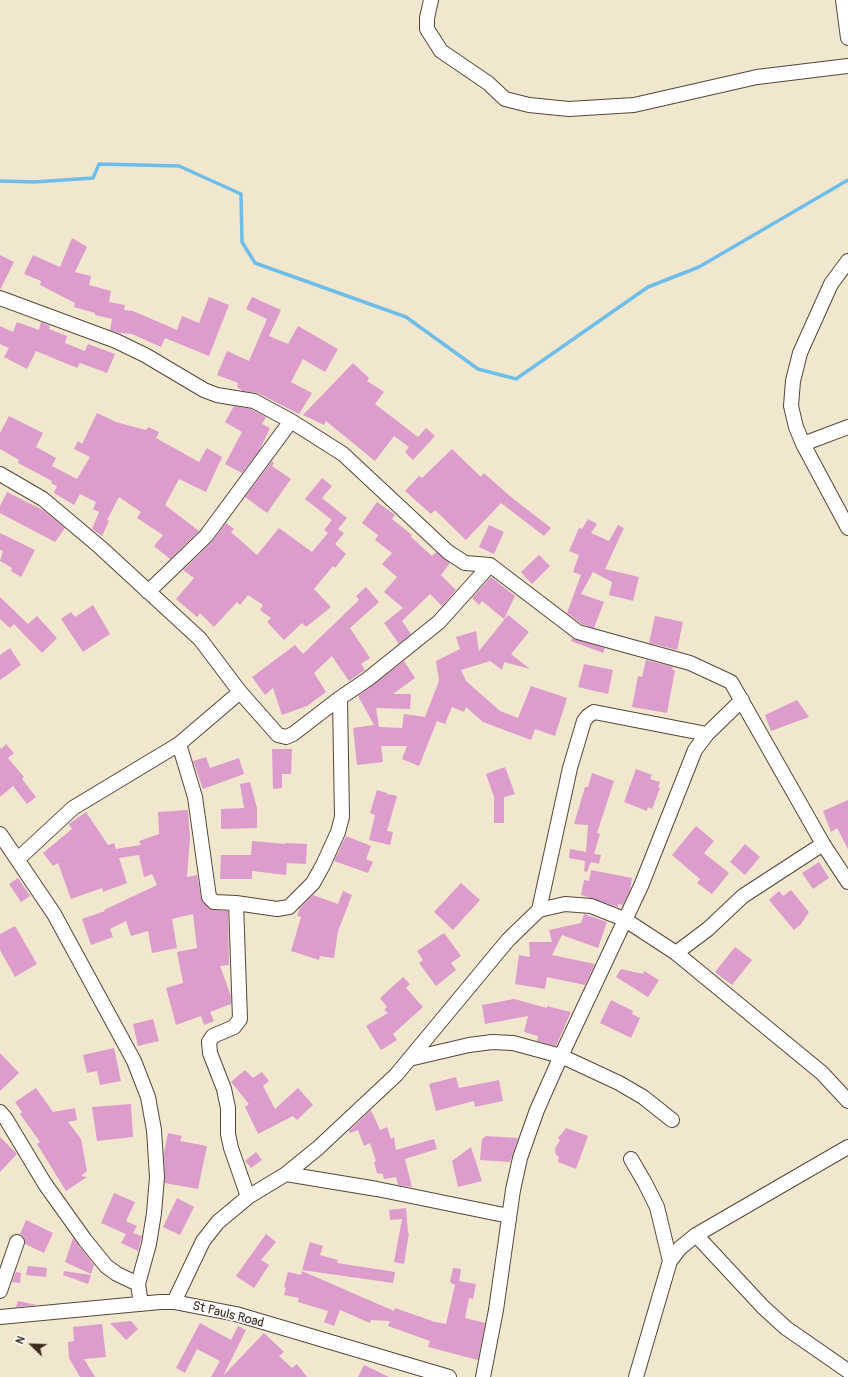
<!DOCTYPE html>
<html>
<head>
<meta charset="utf-8">
<style>
	body { margin:0 }
	#map { position:relative; width:848px; height:1377px; overflow:hidden; background:#f1e7cf; font-family:Pangolin,sans-serif }
	canvas { display:block }
	.north { position:absolute; left:12px; top:1325px; width:40px; height:40px; -webkit-text-stroke:3px #fff; paint-order:stroke; rotate:293deg; font-size:11px; font-weight:700; line-height:16px; text-align:center; color:#3b2a1e }
	.north::after { content:''; display:block; margin:auto; width:14px; height:18px; background:#3b2a1e; clip-path:polygon(50% 0,100% 100%,50% 72%,0 100%) }
</style>
</head>
<body>
<div id="map">
<canvas width="848" height="1377"></canvas>
<div class="north">N</div>
</div>
<script>
const ctx = document.querySelector('canvas').getContext('2d');
ctx.lineJoin = 'round';
function poly(rows) {
  const path = new Path2D();
  for (const r of rows) {
    path.moveTo(r[0], r[1]);
    for (let i = 2; i < r.length; i += 2) path.lineTo(r[i], r[i + 1]);
  }
  return path;
}
function stroke(path, color, width, dash) {
  ctx.strokeStyle = color;
  ctx.lineWidth = width;
  ctx.lineCap = dash ? 'butt' : 'round';
  ctx.setLineDash(dash || []);
  ctx.stroke(path);
}
function fill(path, color) {
  ctx.fillStyle = color;
  ctx.fill(path, 'evenodd');
}
function write(font, color, halo, rows, align = 'center') {
  ctx.font = font + ' Pangolin,sans-serif';
  ctx.lineWidth = 3;
  ctx.setLineDash([]);
  ctx.textBaseline = 'middle';
  ctx.strokeStyle = halo;
  ctx.fillStyle = color;
  for (const [text, x, y, turn = 0] of rows) {
    ctx.save();
    ctx.translate(x, y);
    ctx.rotate((+turn || 0) * Math.PI / 180);
    ctx.textAlign = isNaN(turn) ? turn : align;
    if (halo) ctx.strokeText(text, 0, 0);
    ctx.fillText(text, 0, 0);
    ctx.restore();
  }
}
stroke(poly([
	[0,181,34,182,93,178,99,164,179,166,241,194,242,242,255,263,406,317,478,369,516,379,648,287,699,267,848,180]
]), '#6fbee9', 3.5);
fill(poly([
	[72,238,87,247,75,272,91,276,89,285,111,291,109,302,125,305,124,310,133,311,177,330,182,316,199,323,209,297,229,305,209,356,165,338,161,347,132,334,120,333,110,330,112,319,95,315,95,313,74,307,75,303,40,285,41,281,24,274,33,255,60,267],
	[0,255,14,262,0,290],
	[252,297,281,310,269,336,288,344,298,326,338,349,325,372,303,359,291,382,312,393,299,414,258,393,243,391,237,387,238,383,217,375,227,351,249,361,267,319,246,309],
	[17,322,39,330,41,322,50,326,49,329,67,336,65,343,85,351,88,344,115,354,107,373,80,363,77,368,36,351,27,369,4,357,9,348,0,344,0,326,13,332],
	[353,363,369,378,367,381,384,392,375,404,418,437,426,428,435,436,413,460,405,452,409,447,394,436,375,461,326,421,324,425,303,415],
	[234,406,251,409,266,417,262,424,270,428,259,451,242,473,225,464,242,432,225,422],
	[97,413,116,422,146,430,148,427,159,432,156,438,199,462,207,448,222,457,206,492,179,479,165,505,199,531,170,559,154,546,163,535,137,518,141,512,119,497,107,520,109,521,102,536,92,529,99,512,93,509,96,502,80,494,74,505,54,493,57,486,51,483,52,481,18,463,19,460,0,449,0,433,9,416,43,433,36,447,56,458,52,466,77,479,90,457,74,449,78,441,82,444],
	[452,449,481,477,484,473,511,497,551,528,544,536,501,503,466,540,435,510,431,514,405,491,419,476,422,478],
	[272,461,274,463,272,466,291,479,267,513,245,497],
	[322,478,332,486,322,498,347,518,338,529,344,533,335,544,346,554,335,568,333,566,314,589,331,607,306,627,302,623,284,640,267,622,271,618,260,610,263,605,248,595,240,605,237,602,214,627,200,613,197,617,176,599,194,578,183,570,212,542,226,523,234,529,231,532,257,555,279,528,312,552,328,533,324,530,332,520,305,499],
	[7,492,43,510,65,528,55,542,0,513,0,506],
	[377,502,395,515,392,519,412,535,411,537,432,556,436,552,450,563,441,575,456,590,442,606,430,594,402,621,411,634,399,644,384,623,403,608,384,592,397,577,382,564,392,553,375,540,378,535,362,523],
	[588,519,597,524,591,533,609,541,618,525,624,528,605,569,639,577,633,601,609,595,612,582,593,572,581,594,604,602,594,628,582,624,567,613,581,575,573,572,579,555,569,551,579,528,582,529],
	[489,525,504,532,494,554,479,547],
	[0,533,35,550,21,577,11,571,12,568,0,561,3,551,0,550],
	[539,555,550,566,532,584,521,572],
	[491,577,515,596,504,619,482,601,479,605,472,598],
	[366,587,379,602,350,628,370,658,361,664,365,670,349,681,332,656,314,673,326,692,307,706,282,715,273,688,265,695,252,677,295,645,303,654,359,600,356,596],
	[0,597,28,624,37,616,57,638,42,653,14,624,10,628,0,619],
	[93,605,110,634,83,652,61,619,71,612,75,617],
	[508,615,529,632,511,654,530,669,504,662,502,670,490,661,461,670,466,681,500,711,518,718,531,686,567,698,555,736,535,729,531,740,483,722,466,707,464,712,452,707,445,724,437,721,419,766,402,759,407,746,381,746,383,762,357,765,353,728,374,725,358,696,404,661,415,678,393,694,411,694,410,709,376,708,379,727,402,728,404,714,425,717,439,681,436,661,460,649,456,637,476,631,479,651],
	[655,616,683,622,677,650,649,643],
	[572,638,605,648,603,653,571,641],
	[10,648,21,665,0,680,0,655],
	[646,660,673,667,672,670,675,670,667,713,632,707,638,676,642,677],
	[584,664,613,670,608,694,578,687],
	[797,700,809,717,771,731,765,715],
	[6,744,14,753,8,758,24,777,22,779,36,797,27,804,13,786,0,797,0,747,1,749],
	[272,749,292,749,291,774,282,774,282,788,273,789],
	[206,757,210,768,239,758,244,774,203,789,193,761],
	[505,767,515,794,504,797,504,823,494,823,494,797,486,774],
	[636,769,652,775,650,779,660,782,658,787,660,788,652,809,648,807,647,811,624,802],
	[592,773,614,781,597,833,600,834,594,854,601,855,599,864,591,862,587,872,584,871,585,861,569,858,570,849,586,852,588,825,574,824,585,787,588,787],
	[250,782,257,808,257,828,221,829,221,809,244,808,240,784],
	[377,790,387,793,387,796,388,794,397,796,387,831,393,832,390,845,369,840,375,815,370,813],
	[848,800,848,849,837,828,831,832,823,811],
	[188,810,190,838,187,877,197,875,201,898,208,908,214,910,228,911,229,965,220,966,231,996,231,1004,210,1012,214,1021,204,1025,201,1016,176,1025,166,988,183,983,177,952,197,948,193,914,172,919,177,948,152,953,148,931,131,936,126,921,110,929,113,937,91,945,82,919,105,911,104,910,157,885,152,874,144,877,139,855,119,858,127,883,103,892,102,888,71,899,58,863,53,866,43,853,72,829,69,824,86,812,108,845,114,843,116,849,141,845,139,841,159,834,158,812],
	[696,826,714,841,704,853,729,873,712,894,697,883,700,879,672,855],
	[346,836,371,846,366,859,373,862,368,873,334,861],
	[252,841,285,844,285,843,307,844,306,864,287,863,286,875,252,871,252,879,220,879,221,855,251,855],
	[745,844,760,857,745,875,730,862],
	[819,862,829,878,813,889,802,873],
	[591,870,632,878,630,890,623,905,618,904,618,907,581,895,584,880,589,881],
	[18,878,30,896,21,902,9,884],
	[461,883,480,900,453,930,434,912],
	[791,890,809,912,801,924,794,930,769,900,779,891,783,896],
	[343,891,352,895,338,931,334,958,320,956,319,960,291,951,301,917,297,916,300,908,313,895,338,904],
	[584,914,607,922,598,948,562,935,552,955,595,964,585,985,547,977,545,989,515,984,519,955,530,957,529,942,552,942,549,930,581,923],
	[15,926,37,964,15,977,0,950,0,934],
	[444,933,461,956,451,963,456,970,436,986,419,963,423,960,417,951],
	[735,947,752,960,732,985,715,972],
	[621,969,643,974,644,971,659,980,648,997,616,977],
	[403,977,410,984,406,988,423,1007,393,1034,397,1040,381,1050,366,1026,388,1013,384,1010,387,1007,380,998],
	[514,999,547,1008,547,1006,571,1012,556,1046,537,1041,538,1036,524,1032,528,1016,485,1024,482,1005],
	[611,1000,633,1011,632,1014,640,1018,631,1038,600,1023],
	[153,1019,159,1041,138,1046,133,1024],
	[114,1048,121,1081,100,1085,97,1071,87,1073,83,1055],
	[0,1053,19,1073,0,1091],
	[245,1070,253,1078,262,1072,269,1081,263,1086,275,1109,298,1088,313,1105,297,1120,293,1116,258,1134,245,1107,249,1104,231,1082],
	[456,1077,459,1088,499,1080,503,1101,475,1107,474,1101,436,1111,429,1084],
	[36,1088,53,1112,75,1108,77,1120,68,1122,81,1139,87,1171,81,1176,87,1177,66,1191,37,1144,40,1142,20,1114,22,1112,15,1102],
	[131,1104,133,1137,97,1141,92,1107],
	[371,1110,380,1130,387,1127,391,1139,394,1137,396,1150,434,1139,437,1149,405,1159,412,1187,398,1185,396,1177,384,1179,383,1174,377,1173,374,1162,376,1161,370,1143,364,1146,358,1130,350,1133,349,1131],
	[566,1128,588,1136,576,1169,558,1162,559,1157,556,1155,555,1149,560,1140,558,1138],
	[168,1133,182,1136,180,1141,207,1146,198,1189,165,1183,164,1153],
	[486,1136,518,1138,510,1162,480,1160,482,1139],
	[0,1137,17,1154,0,1172],
	[471,1147,482,1181,458,1187,452,1161],
	[256,1152,262,1160,251,1168,245,1161],
	[114,1193,135,1202,126,1221,137,1226,133,1233,142,1236,138,1251,121,1243,126,1234,101,1223],
	[177,1198,194,1207,180,1235,163,1227],
	[406,1208,408,1233,409,1233,404,1264,394,1262,402,1219,390,1220,389,1210],
	[26,1220,53,1233,44,1253,25,1244,24,1237,20,1234],
	[266,1234,276,1242,261,1260,269,1265,254,1288,236,1276],
	[73,1238,94,1265,91,1274,65,1262],
	[310,1242,323,1246,320,1255,338,1260,337,1263,395,1272,393,1283,302,1270],
	[28,1266,47,1268,46,1277,26,1275],
	[453,1268,461,1269,459,1281,476,1284,473,1299,469,1298,465,1318,485,1323,478,1360,428,1347,430,1341,388,1326,390,1321,371,1320,370,1323,340,1310,334,1326,324,1322,328,1311,298,1302,299,1298,284,1295,286,1288,284,1287,288,1272,301,1275,302,1271,394,1311,395,1308,435,1322,446,1324,455,1285,450,1282],
	[64,1271,91,1275,88,1284,63,1275],
	[16,1272,21,1273,20,1283,12,1282],
	[18,1301,37,1305,16,1307],
	[131,1321,138,1329,126,1340,110,1323],
	[200,1323,231,1340,238,1326,246,1330,223,1376,264,1333,284,1352,279,1356,292,1368,297,1364,307,1377,211,1377,220,1361,197,1349,185,1373,176,1368],
	[102,1324,106,1357,84,1359,95,1377,80,1377,69,1358,68,1342,74,1341,73,1327],
	[364,1365,389,1377,358,1377]
]), '#dc9ccc');
const minor = poly([
	[431,0,427,18,427,29,441,51,488,83,505,99,529,105,569,109,634,105,757,77,848,66],
	[843,0,848,38],
	[848,261,831,284,800,353,793,381,791,406,796,427,803,444,848,528],
	[0,298,116,341,145,355,204,390,217,395,254,401,291,421,343,454,448,552,465,563,490,565,578,632,690,663,731,682,823,844,848,882],
	[803,444,848,427],
	[0,474,43,499,100,547,200,639,240,692,278,735,286,737,293,734,340,698,368,679,439,622,490,565],
	[148,592,206,536,291,421],
	[179,744,195,797,209,897,214,902,236,903,240,1019,234,1027,213,1036,209,1042,210,1053,224,1089,228,1108,228,1134,231,1148,248,1197],
	[0,834,54,914,134,1061,148,1097,154,1130,157,1177,154,1213,149,1244,138,1284,141,1304],
	[18,859,73,808,179,744,240,692],
	[236,903,277,909,289,907,313,883,323,865,338,832,342,817,340,698],
	[539,910,570,768,584,721,588,716,594,712,707,734],
	[676,953,708,929,743,896,823,844],
	[409,1059,469,1045,492,1042,513,1043,561,1056,619,1083,643,1097,672,1120],
	[0,1112,6,1119,45,1184,85,1240,106,1266,117,1274,138,1284],
	[631,1159,645,1183,657,1207,670,1261],
	[286,1174,377,1189,509,1216],
	[696,1235,763,1307,786,1328,848,1371],
	[0,1291,17,1242],
	[174,1302,203,1241,218,1222,248,1197,286,1174,318,1148,396,1075,508,940,539,910,565,904,591,906,624,919,676,953,822,1073,848,1101],
	[0,1317,160,1302,174,1302,236,1314,449,1377],
	[483,1377,496,1310,513,1190,520,1158,537,1110,561,1056,641,886,695,750,707,734,742,700],
	[636,1377,670,1261,680,1248,696,1235,848,1147]
]);
stroke(minor, '#564639', 16);
stroke(minor, '#fff', 14);
write('13px', '#3b2a1e', '#fff', [
	["St Pauls Road",228,1315,14]
]);
</script>
</body>
</html>
